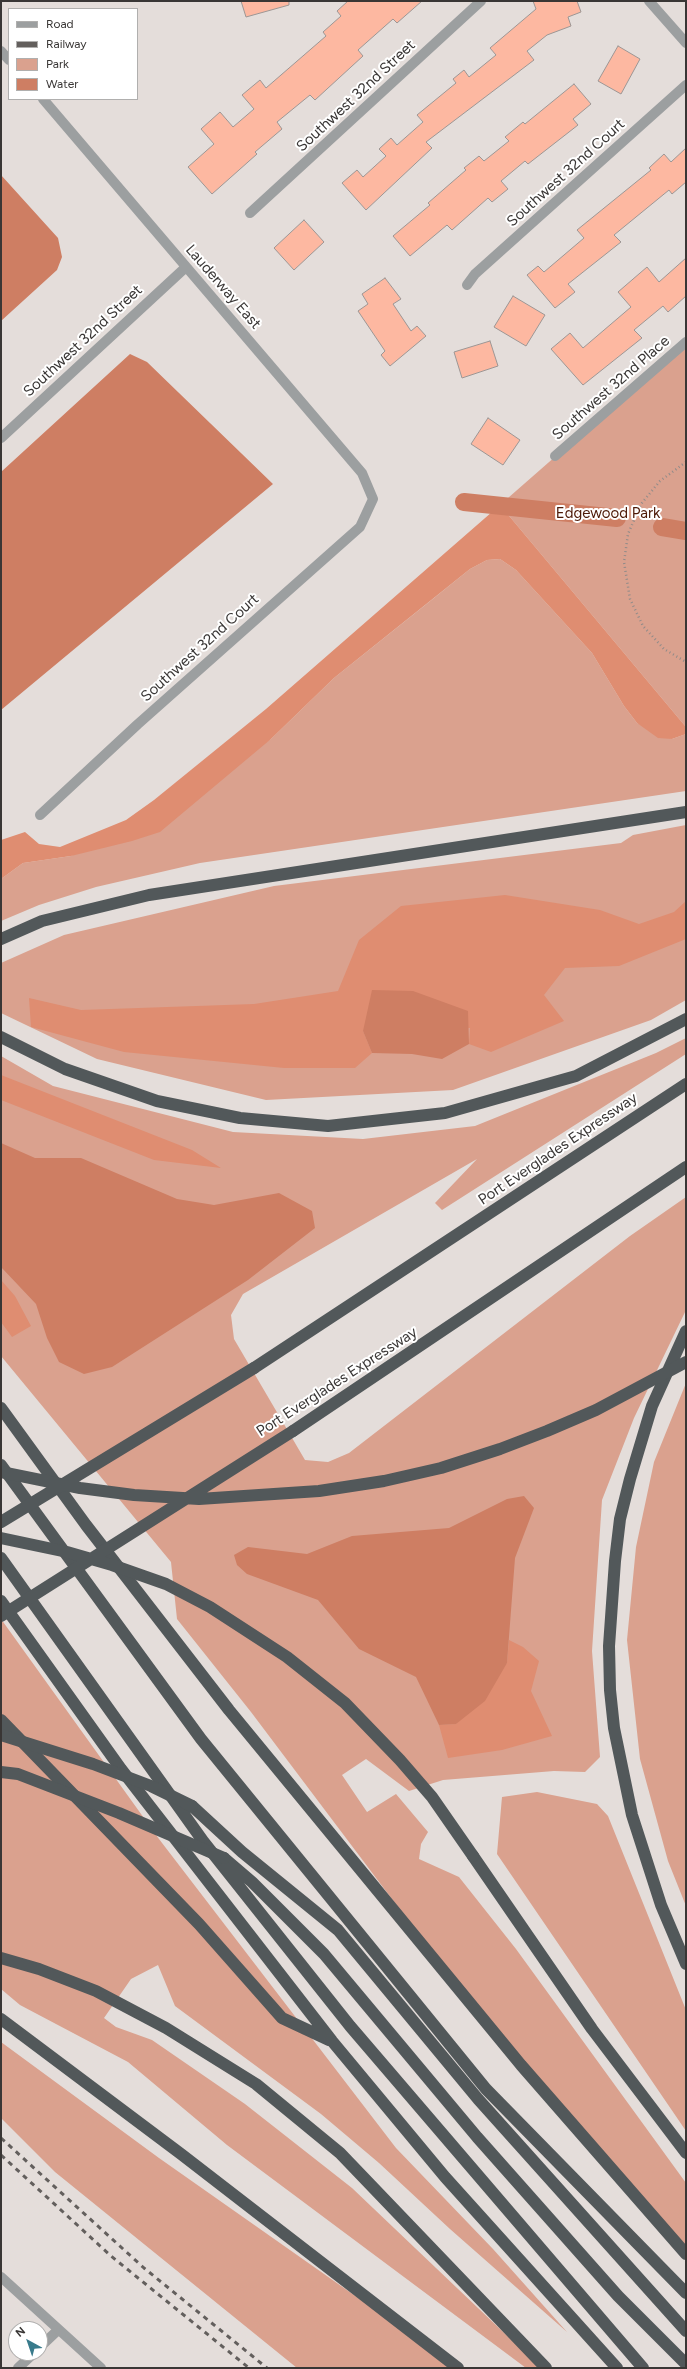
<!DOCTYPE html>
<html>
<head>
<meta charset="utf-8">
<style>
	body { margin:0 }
	#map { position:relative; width:687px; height:2369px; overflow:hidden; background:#e4ddda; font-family:Figtree,sans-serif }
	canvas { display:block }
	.frame { position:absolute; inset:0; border:2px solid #393635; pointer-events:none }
	.legend { position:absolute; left:8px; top:8px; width:130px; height:92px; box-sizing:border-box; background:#fff; border:1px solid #b0afae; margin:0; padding:5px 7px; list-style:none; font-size:12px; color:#393635 }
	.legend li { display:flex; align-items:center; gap:8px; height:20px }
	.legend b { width:20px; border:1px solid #b0afae }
	.north { position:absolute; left:8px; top:2321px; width:40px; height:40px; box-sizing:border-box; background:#fff; border:1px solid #b0afae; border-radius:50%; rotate:320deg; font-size:11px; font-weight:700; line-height:16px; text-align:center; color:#393635 }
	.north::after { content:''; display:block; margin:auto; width:14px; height:18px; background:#397b8c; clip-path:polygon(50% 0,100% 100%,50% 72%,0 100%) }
</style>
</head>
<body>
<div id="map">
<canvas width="687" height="2369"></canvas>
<div class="frame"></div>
<ul class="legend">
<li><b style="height:5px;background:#9c9fa0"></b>Road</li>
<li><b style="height:5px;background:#635f5d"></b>Railway</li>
<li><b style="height:11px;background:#daa18e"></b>Park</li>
<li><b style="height:11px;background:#ce7e63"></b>Water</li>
</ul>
<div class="north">N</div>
</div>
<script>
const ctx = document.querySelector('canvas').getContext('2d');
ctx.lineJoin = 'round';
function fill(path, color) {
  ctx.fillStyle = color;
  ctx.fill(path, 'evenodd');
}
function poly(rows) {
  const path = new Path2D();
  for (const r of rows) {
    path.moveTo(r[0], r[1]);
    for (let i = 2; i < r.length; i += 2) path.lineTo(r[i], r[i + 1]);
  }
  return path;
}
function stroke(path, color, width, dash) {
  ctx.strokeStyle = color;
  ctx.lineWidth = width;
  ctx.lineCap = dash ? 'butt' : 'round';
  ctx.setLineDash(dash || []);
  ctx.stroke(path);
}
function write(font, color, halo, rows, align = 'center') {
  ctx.font = font + ' Figtree,sans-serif';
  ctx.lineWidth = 4;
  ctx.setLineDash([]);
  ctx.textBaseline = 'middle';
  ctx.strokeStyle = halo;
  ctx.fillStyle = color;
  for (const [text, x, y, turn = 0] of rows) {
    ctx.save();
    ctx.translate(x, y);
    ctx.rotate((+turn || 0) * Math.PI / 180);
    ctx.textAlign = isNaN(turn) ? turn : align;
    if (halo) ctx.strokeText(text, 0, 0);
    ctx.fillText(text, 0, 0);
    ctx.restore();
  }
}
fill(poly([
	[686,342,686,727,500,505],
	[500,559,516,570,592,653,624,706,637,723,672,739,686,734,686,791,200,863,96,887,39,905,1,921,1,879,23,863,71,856,271,739,334,678,434,598,470,569,487,560],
	[686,825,686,1000,651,1020,453,1090,266,1100,97,1059,1,1013,1,963,64,935,274,886,621,843,633,835],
	[686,1038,686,1054,442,1210,435,1203,477,1159,243,1294,231,1315,234,1339,305,1460,328,1462,349,1453,630,1236,686,1197,686,1310,634,1418,602,1500,592,1651,600,1757,585,1772,554,1771,443,1780,409,1791,366,1759,342,1775,367,1812,396,1794,428,1832,421,1844,419,1859,459,1877,516,1949,686,2183,686,2247,588,2142,410,1923,251,1712,177,1619,171,1562,1,1356,1,1056,53,1086,233,1132,363,1139,475,1126,656,1053],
	[686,1383,686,1906,668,1861,640,1759,627,1640,636,1547,654,1462],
	[1,1619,159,1839,396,2148,493,2249,567,2332,450,2229,379,2163,321,2114,175,2006,158,1965,131,1979,104,2018,116,2027,152,2040,245,2104,352,2188,541,2368,526,2368,227,2145,128,2062,20,2005,1,1989],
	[537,1792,597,1804,608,1816,686,2010,686,2131,497,1854,502,1797],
	[1,2042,159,2158,408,2333,454,2368,297,2368,55,2172,1,2118]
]), '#daa18e');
fill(poly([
	[500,505,686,727,686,734,672,739,658,738,637,723,624,706,592,653,516,570,500,559,487,560,470,569,334,678,271,739,160,832,132,841,71,856,23,863,1,879,1,840,25,832,39,844,60,847,126,820,154,800,266,709],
	[505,895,600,910,639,924,674,912,686,901,686,939,619,966,565,968,544,995,564,1021,491,1052,469,1044,470,1028,363,1031,372,1053,355,1068,284,1068,124,1052,31,1027,29,998,81,1010,254,1004,338,991,359,940,401,906],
	[1,1075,192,1150,221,1168,154,1160,1,1100],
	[1,1280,15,1296,31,1326,12,1337,1,1322],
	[509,1640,523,1647,539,1661,531,1691,552,1736,502,1750,448,1758,439,1725,456,1724,507,1663]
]), '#df8d71');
fill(poly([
	[1,175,58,238,62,257,57,270,1,321],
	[130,354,147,362,273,484,1,710,1,472],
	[372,990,413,991,468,1011,469,1044,442,1059,412,1054,372,1053,363,1031],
	[1,1143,35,1158,81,1158,177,1199,214,1205,279,1193,312,1211,315,1228,248,1280,112,1367,84,1374,59,1362,47,1338,36,1304,1,1267],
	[524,1496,534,1508,515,1558,507,1663,485,1701,456,1724,439,1725,416,1677,359,1649,318,1600,247,1574,237,1565,234,1555,248,1547,307,1554,352,1536,449,1528,507,1499]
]), '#ce7e63');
stroke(poly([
	[464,502,617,518],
	[662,527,686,531]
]), '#ce7e63', 18);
const building = poly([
	[241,1,289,1,289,5,246,17,241,1],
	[348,1,422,1,397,23,393,19,358,50,363,56,315,100,310,95,277,122,282,129,255,152,257,154,212,194,188,167,214,144,201,129,220,112,233,127,254,109,242,95,260,80,266,88,326,36,323,32,341,16,337,11,348,1],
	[533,1,577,1,581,12,568,17,571,26,547,35,527,51,534,60,426,142,432,148,366,210,342,183,357,170,363,177,386,156,379,149,391,138,397,145,423,122,417,115,456,83,453,79,464,70,469,77,496,55,490,48,536,9,533,1],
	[618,46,640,59,621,94,598,81,618,46],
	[574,84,591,104,573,119,578,125,528,164,525,161,501,181,508,189,492,202,488,198,452,230,447,225,410,256,393,236,430,205,428,203,466,170,464,168,479,156,484,161,509,141,505,137,523,122,525,124,574,84],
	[686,148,686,182,672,194,669,190,614,235,621,242,568,284,575,292,555,308,527,275,538,266,544,272,584,238,577,230,651,170,649,168,664,154,671,162,686,148],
	[304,220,324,242,294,270,274,248,304,220],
	[686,258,686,296,668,312,663,306,634,330,642,338,583,385,551,349,570,333,583,348,631,307,618,292,647,267,659,282,686,258],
	[385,278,401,299,393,304,411,331,417,326,426,336,390,366,381,355,385,351,358,311,368,304,362,294,385,278],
	[513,296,545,315,526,346,494,327,513,296],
	[490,341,498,366,462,378,454,352,490,341],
	[488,418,520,440,503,465,471,444,488,418]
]);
fill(building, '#fdb8a1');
stroke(building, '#9c9694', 1);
stroke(poly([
	[686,462,660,481,641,504,628,534,624,562,630,599,643,626,664,649,686,662]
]), '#908b89', 2.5, [1, 3]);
stroke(poly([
	[40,2347,58,2330],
	[18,2368,34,2353]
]), '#9c9fa0', 10);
stroke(poly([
	[649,1,686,43],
	[1,51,9,60],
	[250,213,481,1],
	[467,285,475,274,686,85],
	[1,438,186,267],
	[555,456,686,342],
	[40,815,138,724,360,527,373,499,362,473,43,99]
]), '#9c9fa0', 10);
stroke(poly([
	[1,2277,101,2368]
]), '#9c9fa0', 10);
stroke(poly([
	[1,939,42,921,149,895,686,812],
	[1,1037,65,1069,157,1101,240,1118,328,1126,445,1113,576,1076,686,1019],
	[686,1331,652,1406,630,1479,620,1519,615,1561,609,1646,610,1690,614,1728,632,1815,661,1905,686,1964],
	[254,1368,686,1084],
	[1,1408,86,1525,229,1710,521,2065,686,2254],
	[293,1431,686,1167],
	[1,1465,201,1739,486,2089,686,2293],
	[1,1558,203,1841,350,2026,643,2368],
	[1,1601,121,1769,332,2041,445,2177,617,2368],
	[1,1720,199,1924,282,2018,329,2040],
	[192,1806,242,1852,338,1930,478,2099,686,2331],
	[473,1856,592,2029,686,2153],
	[224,1858,252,1882,324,1954,477,2137,618,2296,686,2364],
	[1,1958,39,1969,96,1991,166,2028,256,2084,340,2153,546,2368],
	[1,2019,181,2154,458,2368]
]), '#52585a', 12);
stroke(poly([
	[1,2138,144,2268,267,2368],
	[1,2155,111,2256,249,2368]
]), '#635f5d', 3, [5, 5]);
stroke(poly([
	[1,1472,80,1488,134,1495,199,1499,319,1491,384,1481,441,1468,500,1449,547,1431,596,1410,686,1362],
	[1,1522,254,1368],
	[1,1538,67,1552,112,1565,166,1584,210,1607,287,1657,345,1703,400,1760,432,1797,473,1856],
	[1,1616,293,1431],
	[1,1735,93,1764,151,1786,192,1806],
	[1,1772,18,1774,119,1813,224,1858]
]), '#52585a', 12);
write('15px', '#393635', '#fff', [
	["Southwest 32nd Street",356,96,-43],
	["Southwest 32nd Court",566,173,-42],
	["Lauderway East",223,287,49],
	["Southwest 32nd Street",83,341,-43],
	["Southwest 32nd Place",611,388,-41],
	["Southwest 32nd Court",200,648,-42],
	["Port Everglades Expressway",558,1149,-34],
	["Port Everglades Expressway",337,1382,-33]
]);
write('15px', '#4d1907', '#fff', [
	["Edgewood Park",608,514]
]);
</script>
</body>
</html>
